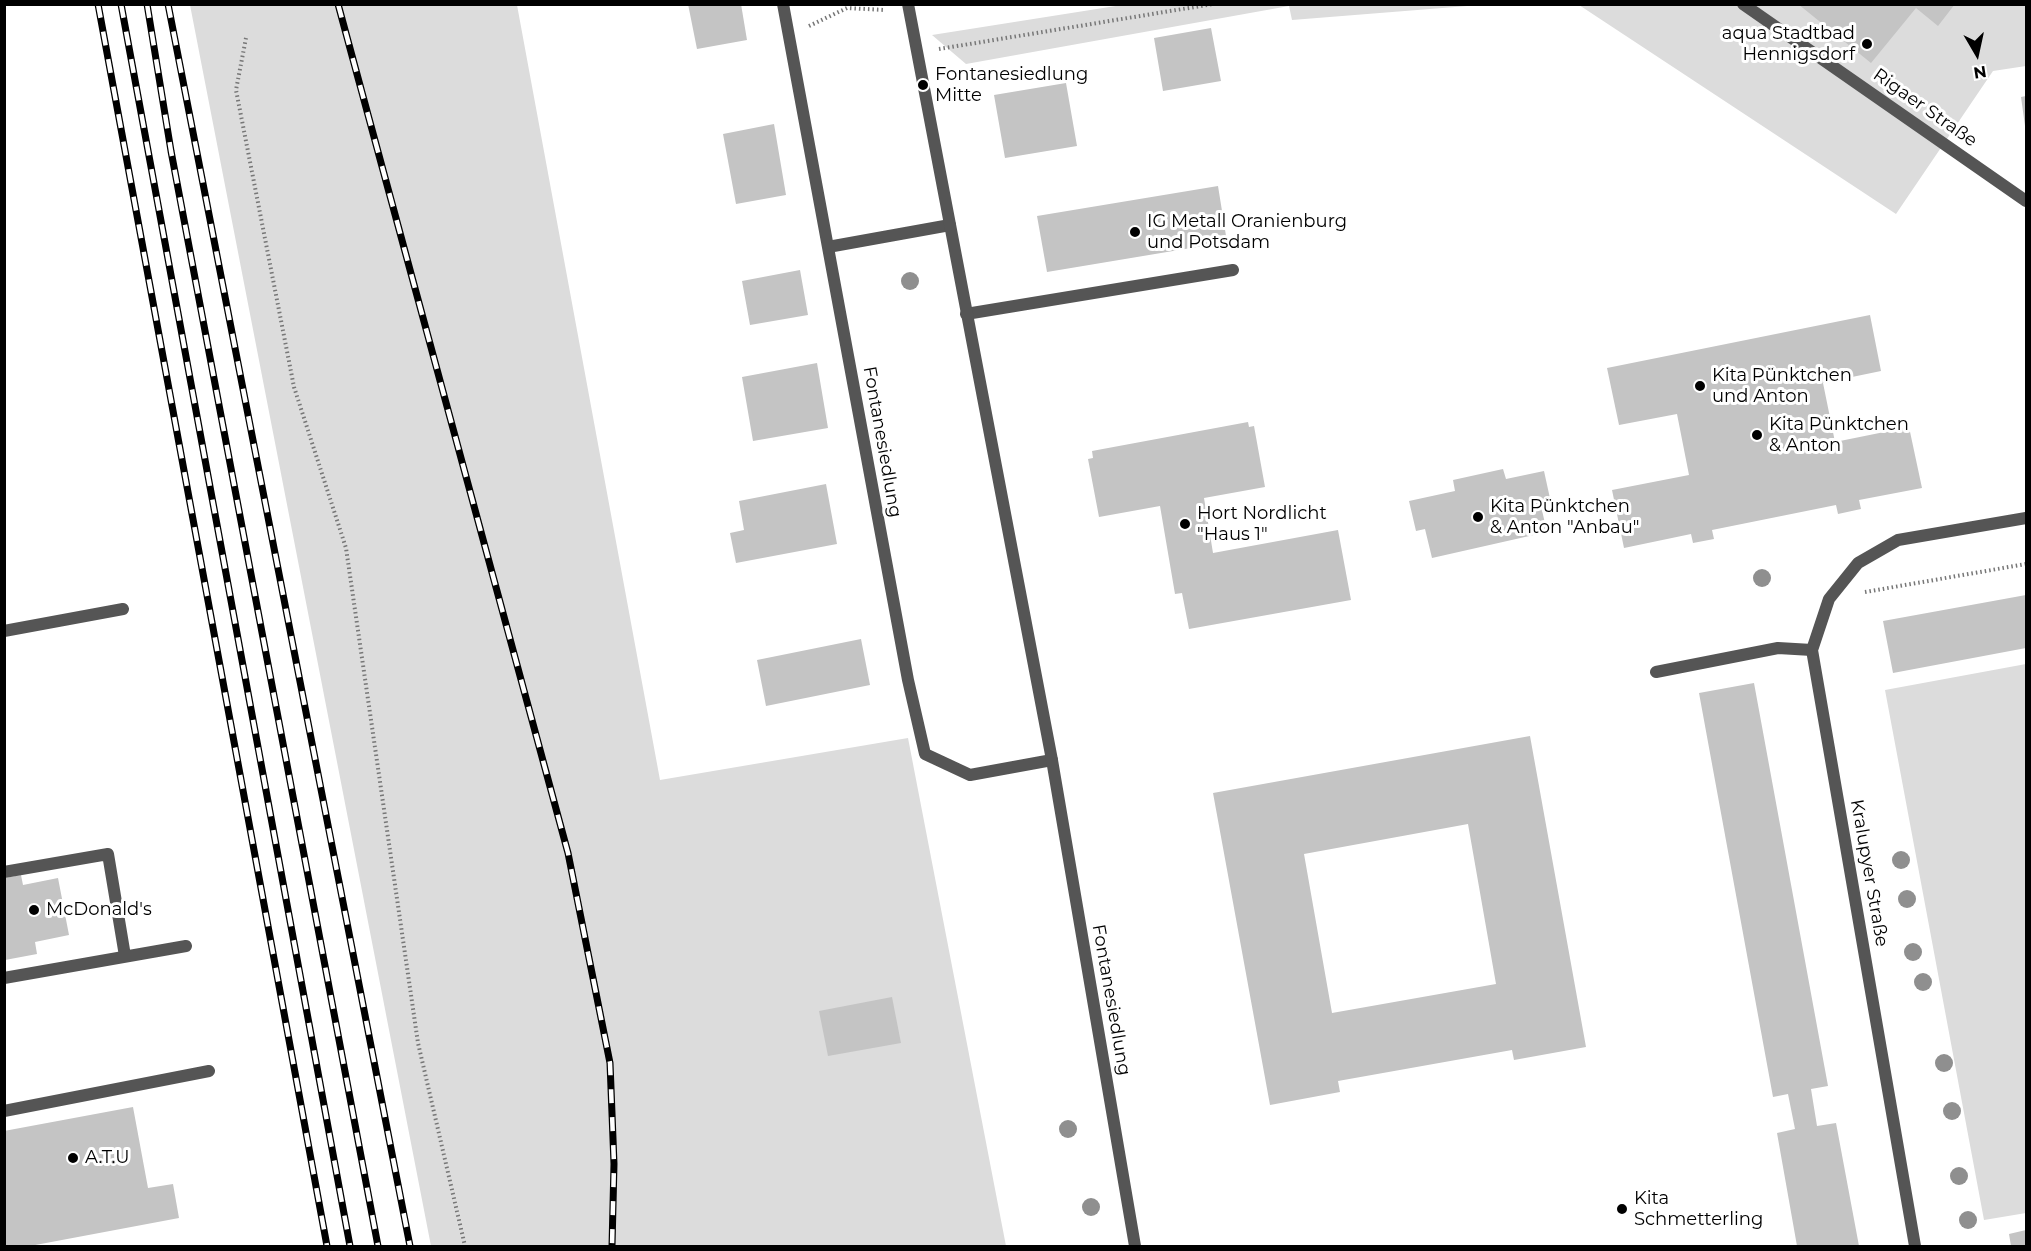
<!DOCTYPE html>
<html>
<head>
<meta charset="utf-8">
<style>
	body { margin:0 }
	#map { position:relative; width:2031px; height:1251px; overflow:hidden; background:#fff; font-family:Montserrat,sans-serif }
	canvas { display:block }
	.frame { position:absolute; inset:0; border:6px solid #000; pointer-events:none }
	.north { position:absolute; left:1947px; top:24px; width:60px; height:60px; -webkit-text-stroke:4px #fff; paint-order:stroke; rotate:171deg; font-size:16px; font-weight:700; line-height:24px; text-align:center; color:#000 }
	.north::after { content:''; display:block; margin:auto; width:21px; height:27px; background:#000; clip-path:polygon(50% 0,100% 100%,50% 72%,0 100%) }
</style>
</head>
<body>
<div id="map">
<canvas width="2031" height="1251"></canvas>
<div class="frame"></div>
<div class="north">N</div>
</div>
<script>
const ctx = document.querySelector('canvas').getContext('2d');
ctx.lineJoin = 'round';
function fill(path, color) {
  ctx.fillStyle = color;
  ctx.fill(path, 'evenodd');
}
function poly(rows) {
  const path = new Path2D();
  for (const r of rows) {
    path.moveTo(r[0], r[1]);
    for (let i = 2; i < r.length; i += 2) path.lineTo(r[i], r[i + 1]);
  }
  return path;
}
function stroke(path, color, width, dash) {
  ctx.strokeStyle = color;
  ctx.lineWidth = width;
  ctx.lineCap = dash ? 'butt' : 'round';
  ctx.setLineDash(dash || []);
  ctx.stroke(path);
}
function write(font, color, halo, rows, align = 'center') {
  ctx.font = font + ' Montserrat,sans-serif';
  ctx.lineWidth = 6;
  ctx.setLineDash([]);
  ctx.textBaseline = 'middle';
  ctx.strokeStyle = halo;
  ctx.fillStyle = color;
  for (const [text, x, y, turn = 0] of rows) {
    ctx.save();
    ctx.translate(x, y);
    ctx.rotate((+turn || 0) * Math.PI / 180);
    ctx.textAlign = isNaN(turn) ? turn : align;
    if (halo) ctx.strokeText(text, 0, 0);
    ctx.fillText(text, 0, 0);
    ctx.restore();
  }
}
fill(poly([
	[190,5,517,5,660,780,908,738,1006,1246,431,1246],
	[1122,5,1122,4,1480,5,1292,20,1289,6,966,64,932,35],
	[1579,5,2026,5,2026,66,1993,71,1896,214],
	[2026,664,2026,1213,1984,1220,1885,690]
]), '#dcdcdc');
fill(poly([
	[688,4,741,4,747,40,697,49],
	[1798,4,1955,4,1938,26,1916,8,1871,63],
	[1211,28,1221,81,1163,91,1154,38],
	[1066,83,1077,146,1005,158,994,95],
	[2026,96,2026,126,2025,126,2021,97],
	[774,124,786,195,736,204,723,134],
	[1218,186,1227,242,1047,272,1037,216],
	[800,270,808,315,750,325,742,281],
	[1870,315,1881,371,1823,383,1835,442,1909,427,1922,488,1859,500,1861,509,1838,514,1836,505,1712,530,1714,539,1693,543,1691,534,1624,548,1612,490,1689,475,1677,414,1619,425,1607,368],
	[817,363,828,428,753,441,742,377],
	[1248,422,1249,427,1254,426,1265,487,1204,498,1213,553,1338,530,1351,600,1189,629,1182,593,1175,594,1160,506,1099,517,1088,459,1093,458,1092,451],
	[1503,469,1506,479,1544,471,1551,503,1541,506,1547,532,1432,558,1425,529,1416,531,1409,501,1455,491,1453,480],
	[826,484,837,544,736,563,730,533,744,530,739,501],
	[2026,595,2026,648,1893,673,1883,621],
	[861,639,870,685,766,706,757,660],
	[1754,683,1828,1086,1811,1089,1817,1126,1836,1123,1859,1246,1797,1246,1777,1133,1795,1129,1788,1094,1773,1097,1699,693],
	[1530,736,1586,1047,1514,1060,1512,1050,1338,1081,1340,1092,1270,1105,1213,793],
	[1468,824,1496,984,1332,1013,1304,854],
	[21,875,23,885,58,878,69,935,35,942,37,954,5,960,5,878],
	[892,997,901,1043,828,1056,819,1011],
	[133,1107,148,1188,173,1184,179,1218,30,1246,4,1246,4,1131],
	[2026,1230,2026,1246,2011,1246,2009,1234]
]), '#c4c4c4');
stroke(poly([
	[809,26,847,8,885,10],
	[246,38,236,90,294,387,346,548,418,1043,465,1246],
	[939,49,1213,4],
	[1865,592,2026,564]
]), '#777', 4, [1.5, 3]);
stroke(poly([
	[783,4,908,680,925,754,970,775,1052,760],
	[828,247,950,225],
	[966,314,1233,270],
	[4,631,123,609],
	[1656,672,1778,648,1812,650],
	[4,872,108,854,125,956],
	[4,978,186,946],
	[4,1111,209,1071]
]), '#555', 12);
stroke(poly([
	[908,4,1052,760,1135,1246],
	[1743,4,2026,201],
	[1915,1246,1812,650,1829,599,1858,563,1898,540,2026,518]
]), '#555', 12);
const rail = poly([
	[98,4,327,1246],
	[121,4,350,1246],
	[147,4,171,151,378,1246],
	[168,4,410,1246],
	[338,4,568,853,610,1063,614,1164,612,1246]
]);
stroke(rail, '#000', 7);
stroke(rail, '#fff', 4.5, [14]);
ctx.fillStyle = '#8f8f8f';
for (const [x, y] of [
	[910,281],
	[1762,578],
	[1901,860],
	[1907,899],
	[1913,952],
	[1923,982],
	[1944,1063],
	[1952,1111],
	[1068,1129],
	[1959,1176],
	[1091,1207],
	[1968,1220]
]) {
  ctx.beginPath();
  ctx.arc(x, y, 9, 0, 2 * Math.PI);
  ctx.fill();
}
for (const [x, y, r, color] of [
	[1867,44,6,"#000"],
	[923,85,6,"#000"],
	[1135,232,6,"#000"],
	[1700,386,6,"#000"],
	[1757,435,6,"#000"],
	[1478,517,6,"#000"],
	[1185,524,6,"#000"],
	[34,910,6,"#000"],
	[73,1158,6,"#000"],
	[1622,1209,6,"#000"]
]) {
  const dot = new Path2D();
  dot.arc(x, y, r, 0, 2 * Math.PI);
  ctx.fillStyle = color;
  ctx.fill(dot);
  stroke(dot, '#fff', 2);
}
write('18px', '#000', '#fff', [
	["aqua Stadtbad",1855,34,"right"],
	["Hennigsdorf",1855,55,"right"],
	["Fontanesiedlung",935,75],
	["Mitte",935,96],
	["IG Metall Oranienburg",1147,222],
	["und Potsdam",1147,243],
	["Kita Pünktchen",1712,376],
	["und Anton",1712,397],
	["Kita Pünktchen",1769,425],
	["& Anton",1769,446],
	["Kita Pünktchen",1490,507],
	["& Anton \"Anbau\"",1490,528],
	["Hort Nordlicht",1197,514],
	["\"Haus 1\"",1197,535],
	["McDonald's",46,910],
	["A.T.U",85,1158],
	["Kita",1634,1199],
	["Schmetterling",1634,1220]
], 'left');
write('18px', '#000', '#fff', [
	["Rigaer Straße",1925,108,35],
	["Fontanesiedlung",882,442,80],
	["Kralupyer Straße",1869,873,80],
	["Fontanesiedlung",1111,1000,80]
]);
</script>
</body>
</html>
